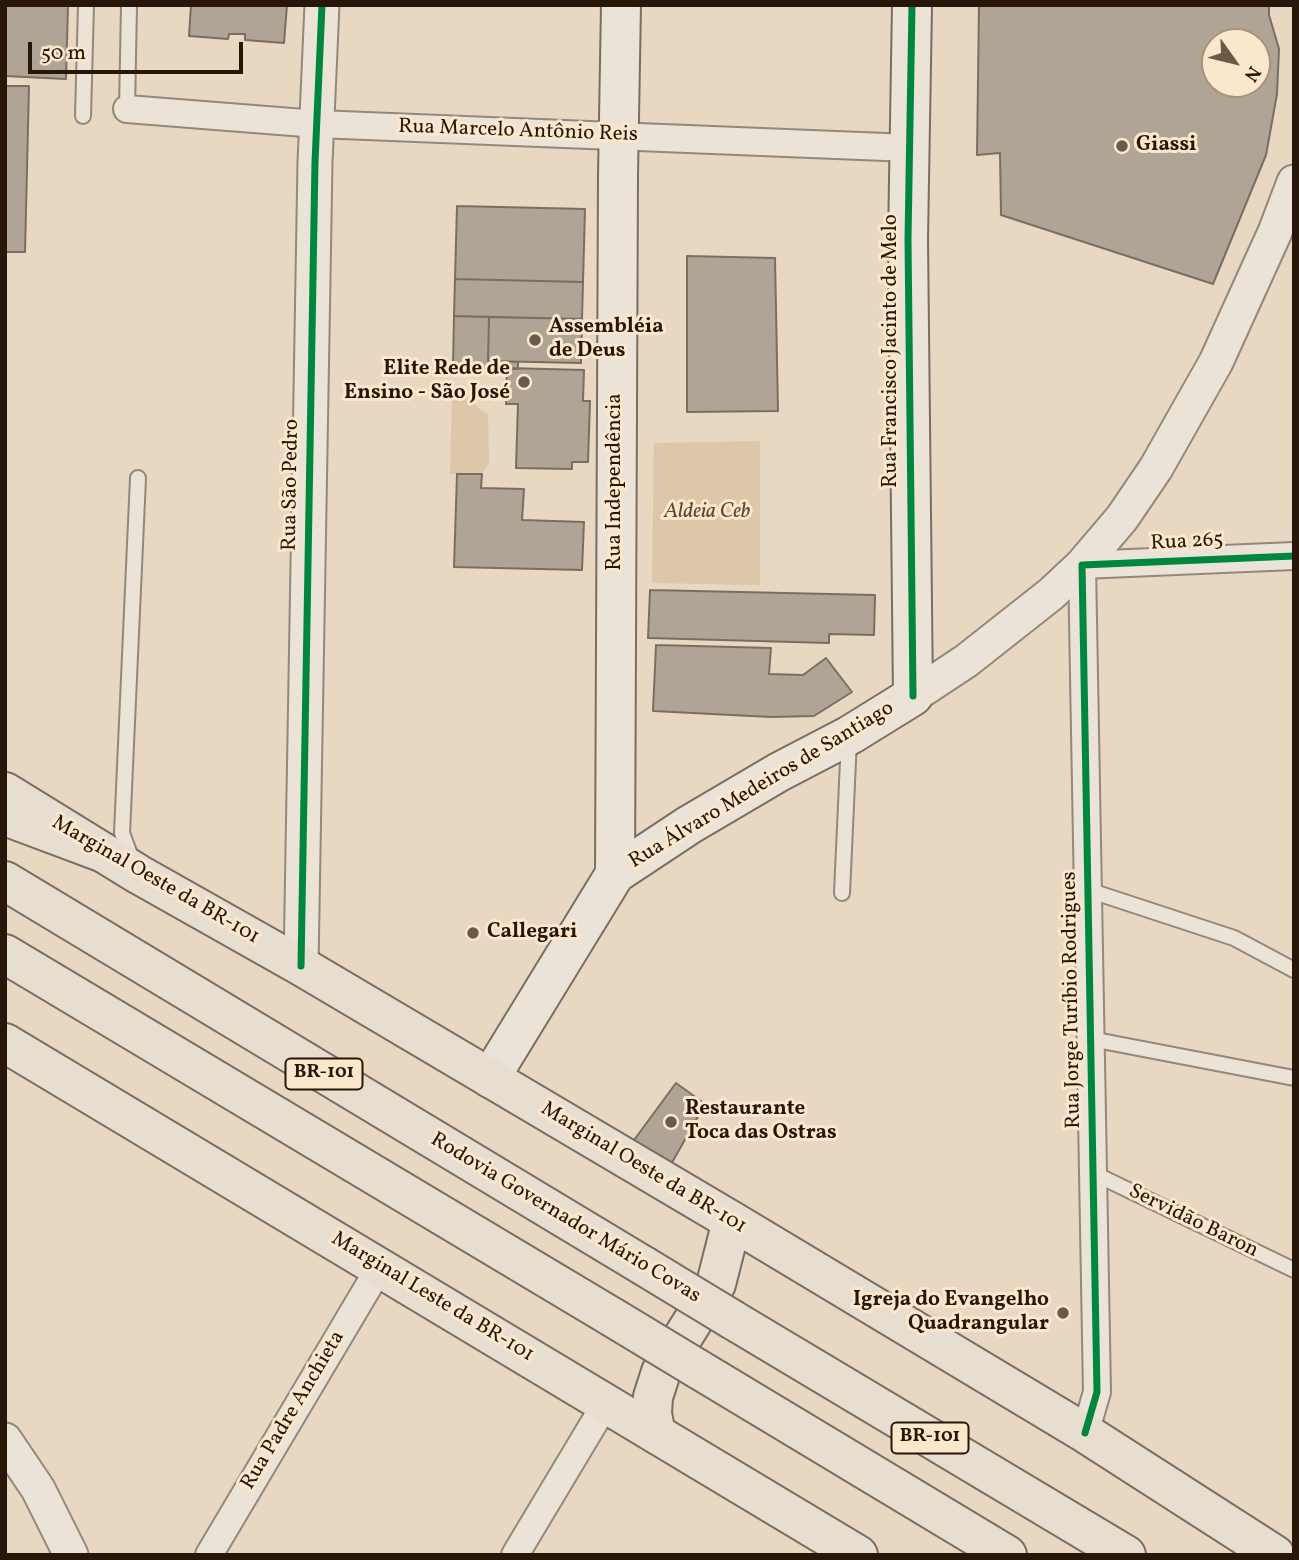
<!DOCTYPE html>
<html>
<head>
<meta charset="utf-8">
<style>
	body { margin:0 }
	#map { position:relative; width:1299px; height:1560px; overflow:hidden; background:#e8d7c1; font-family:Vollkorn,serif }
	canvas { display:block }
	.frame { position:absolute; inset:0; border:7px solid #281708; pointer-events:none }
	.north { position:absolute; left:1201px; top:28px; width:70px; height:70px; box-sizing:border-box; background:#fbe7cc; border:2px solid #a7947e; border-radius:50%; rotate:124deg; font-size:19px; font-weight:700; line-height:28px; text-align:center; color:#281708 }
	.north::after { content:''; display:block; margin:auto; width:24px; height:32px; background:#6b5a49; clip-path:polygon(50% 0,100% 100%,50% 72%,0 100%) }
	.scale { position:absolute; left:28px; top:42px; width:215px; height:32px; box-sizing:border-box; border:4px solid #281708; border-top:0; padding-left:9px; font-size:21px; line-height:24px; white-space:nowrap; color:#281708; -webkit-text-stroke:5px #fbe7cc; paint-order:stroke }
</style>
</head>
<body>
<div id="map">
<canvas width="1299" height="1560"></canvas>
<div class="frame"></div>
<div class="north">N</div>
<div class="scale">50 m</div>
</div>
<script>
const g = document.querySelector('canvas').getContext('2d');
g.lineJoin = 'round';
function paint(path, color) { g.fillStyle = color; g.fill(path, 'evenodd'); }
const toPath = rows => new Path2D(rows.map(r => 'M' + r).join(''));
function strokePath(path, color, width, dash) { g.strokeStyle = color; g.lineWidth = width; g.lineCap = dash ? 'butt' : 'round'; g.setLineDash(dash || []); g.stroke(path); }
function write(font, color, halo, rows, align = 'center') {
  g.font = font + ' Vollkorn,serif'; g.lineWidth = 6; g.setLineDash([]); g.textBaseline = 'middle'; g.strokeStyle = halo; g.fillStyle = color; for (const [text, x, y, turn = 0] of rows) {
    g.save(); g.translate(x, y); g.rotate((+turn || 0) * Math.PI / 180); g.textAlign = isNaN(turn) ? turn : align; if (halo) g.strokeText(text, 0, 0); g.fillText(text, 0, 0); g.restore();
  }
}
paint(toPath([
	[452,396,468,397,479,409,488,414,489,462,482,474,450,474],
	[760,441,760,585,652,583,654,443]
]), '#dec6a8');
const building = toPath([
	[5,5,68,5,66,79,5,76,5,5],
	[191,5,287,5,284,43,245,40,245,34,229,34,228,39,189,36,191,5],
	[979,5,1269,5,1269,15,1279,49,1277,94,1266,155,1213,284,1001,215,1000,153,977,155,979,5],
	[1215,42,1257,42,1257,84,1215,84,1215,42],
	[5,86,29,86,25,252,5,252,5,86],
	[457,206,585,209,583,282,455,279,457,206],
	[687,256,775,258,778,411,687,412,687,256],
	[455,279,583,282,582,319,454,316,455,279],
	[454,316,489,317,488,361,518,362,518,369,453,367,454,316],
	[489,317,582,319,581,363,488,361,489,317],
	[507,368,584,370,583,401,590,401,588,462,572,462,572,469,516,468,518,404,506,404,507,368],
	[457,474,482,474,481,488,524,489,522,520,584,522,582,570,454,567,457,474],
	[650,590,875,595,874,635,829,634,829,643,648,638,650,590],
	[656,645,771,648,769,674,803,675,826,658,852,692,814,716,771,717,653,711,656,645],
	[676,1083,705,1104,669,1168,634,1140,676,1083]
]);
paint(building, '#b0a495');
strokePath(building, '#796e61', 2);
const service = toPath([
	[127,109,129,5],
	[83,116,86,5],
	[132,860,122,833,138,478],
	[1088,890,1234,938,1294,970],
	[842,893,849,739],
	[1091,1039,1294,1078],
	[1093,1173,1294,1270]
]);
const minor = toPath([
	[127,109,317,124,910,148],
	[1085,1433,1097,1392,1082,565,1294,556],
	[209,1555,380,1267],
	[515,1555,606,1403]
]);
const tertiary = toPath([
	[913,696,966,661,1051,594,1082,565,1122,518,1156,468,1216,362,1275,232,1294,182],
	[301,966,315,162,322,5],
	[5,1440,38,1489,71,1555]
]);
const secondary = toPath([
	[615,874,618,175,621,5],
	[490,1078,615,874,689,825,779,772,850,735,913,696,908,239,912,5]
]);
const primary = toPath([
	[5,792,138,874,301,966,732,1221,1085,1433,1275,1555],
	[5,1043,858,1555],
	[656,1434,652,1414,653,1397,661,1372,716,1284,732,1221]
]);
const motorway = toPath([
	[5,816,104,853],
	[5,881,644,1266],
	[5,954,612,1317],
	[733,1320,1126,1555],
	[698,1369,1007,1555]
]);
strokePath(service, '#93887a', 18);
strokePath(minor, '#93887a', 30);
strokePath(tertiary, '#93887a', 37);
strokePath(secondary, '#796e61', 42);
strokePath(primary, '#796e61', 42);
strokePath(motorway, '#796e61', 42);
strokePath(service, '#ebe3d7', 14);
strokePath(minor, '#ebe3d7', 26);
strokePath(tertiary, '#ebe3d7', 33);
strokePath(secondary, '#ebe3d7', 38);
strokePath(primary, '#e7ded1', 38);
strokePath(motorway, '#e7ded1', 38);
const motorwayBridge = toPath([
	[644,1266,733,1320],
	[612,1317,698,1369]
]);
strokePath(motorwayBridge, '#796e61', 42, []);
strokePath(motorwayBridge, '#e7ded1', 38);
strokePath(toPath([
	[912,5,908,239,913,696],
	[301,966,315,162,322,5],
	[1085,1433,1097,1392,1082,565,1294,556]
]), '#00873e', 7);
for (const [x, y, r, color] of [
	[1122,146,7,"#6b5a49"],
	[535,340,7,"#6b5a49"],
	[524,382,7,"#6b5a49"],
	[473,933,7,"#6b5a49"],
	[671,1122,7,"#6b5a49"],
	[1063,1313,7,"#6b5a49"]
]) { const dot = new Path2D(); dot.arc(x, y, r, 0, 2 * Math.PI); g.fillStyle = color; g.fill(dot); strokePath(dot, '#fbe7cc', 2.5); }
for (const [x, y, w] of [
	[324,1074,77],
	[930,1438,77]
]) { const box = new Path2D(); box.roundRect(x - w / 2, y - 15.5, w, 31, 5); g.fillStyle = '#fbe7cc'; g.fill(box); strokePath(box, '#281708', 2); }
write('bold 19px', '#281708', null, [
	["BR-101",324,1074],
	["BR-101",930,1438]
]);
write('21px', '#281708', '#fbe7cc', [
	["Rua Marcelo Antônio Reis",518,132,2],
	["Rua Francisco Jacinto de Melo",892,351,-90],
	["Rua Independência",616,482,-90],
	["Rua São Pedro",292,485,-89],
	["Rua 265",1187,543,-3],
	["Rua Álvaro Medeiros de Santiago",762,786,-31],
	["Marginal Oeste da BR-101",155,881,30],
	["Rua Jorge Turíbio Rodrigues",1073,1000,-91],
	["Marginal Oeste da BR-101",643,1169,31],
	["Rodovia Governador Mário Covas",565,1219,31],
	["Servidão Baron",1193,1222,26],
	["Marginal Leste da BR-101",432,1298,31],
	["Rua Padre Anchieta",294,1411,-59]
]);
write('bold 21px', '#281708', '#fbe7cc', [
	["Giassi",1136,146],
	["Assembléia",549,328],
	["de Deus",549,352],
	["Elite Rede de",510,370,"right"],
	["Ensino - São José",510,394,"right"],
	["Callegari",487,933],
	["Restaurante",685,1110],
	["Toca das Ostras",685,1134],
	["Igreja do Evangelho",1049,1301,"right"],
	["Quadrangular",1049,1325,"right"]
], 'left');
write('italic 21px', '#5c4832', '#fbe7cc', [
	["Aldeia Ceb",707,513]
]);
</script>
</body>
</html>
